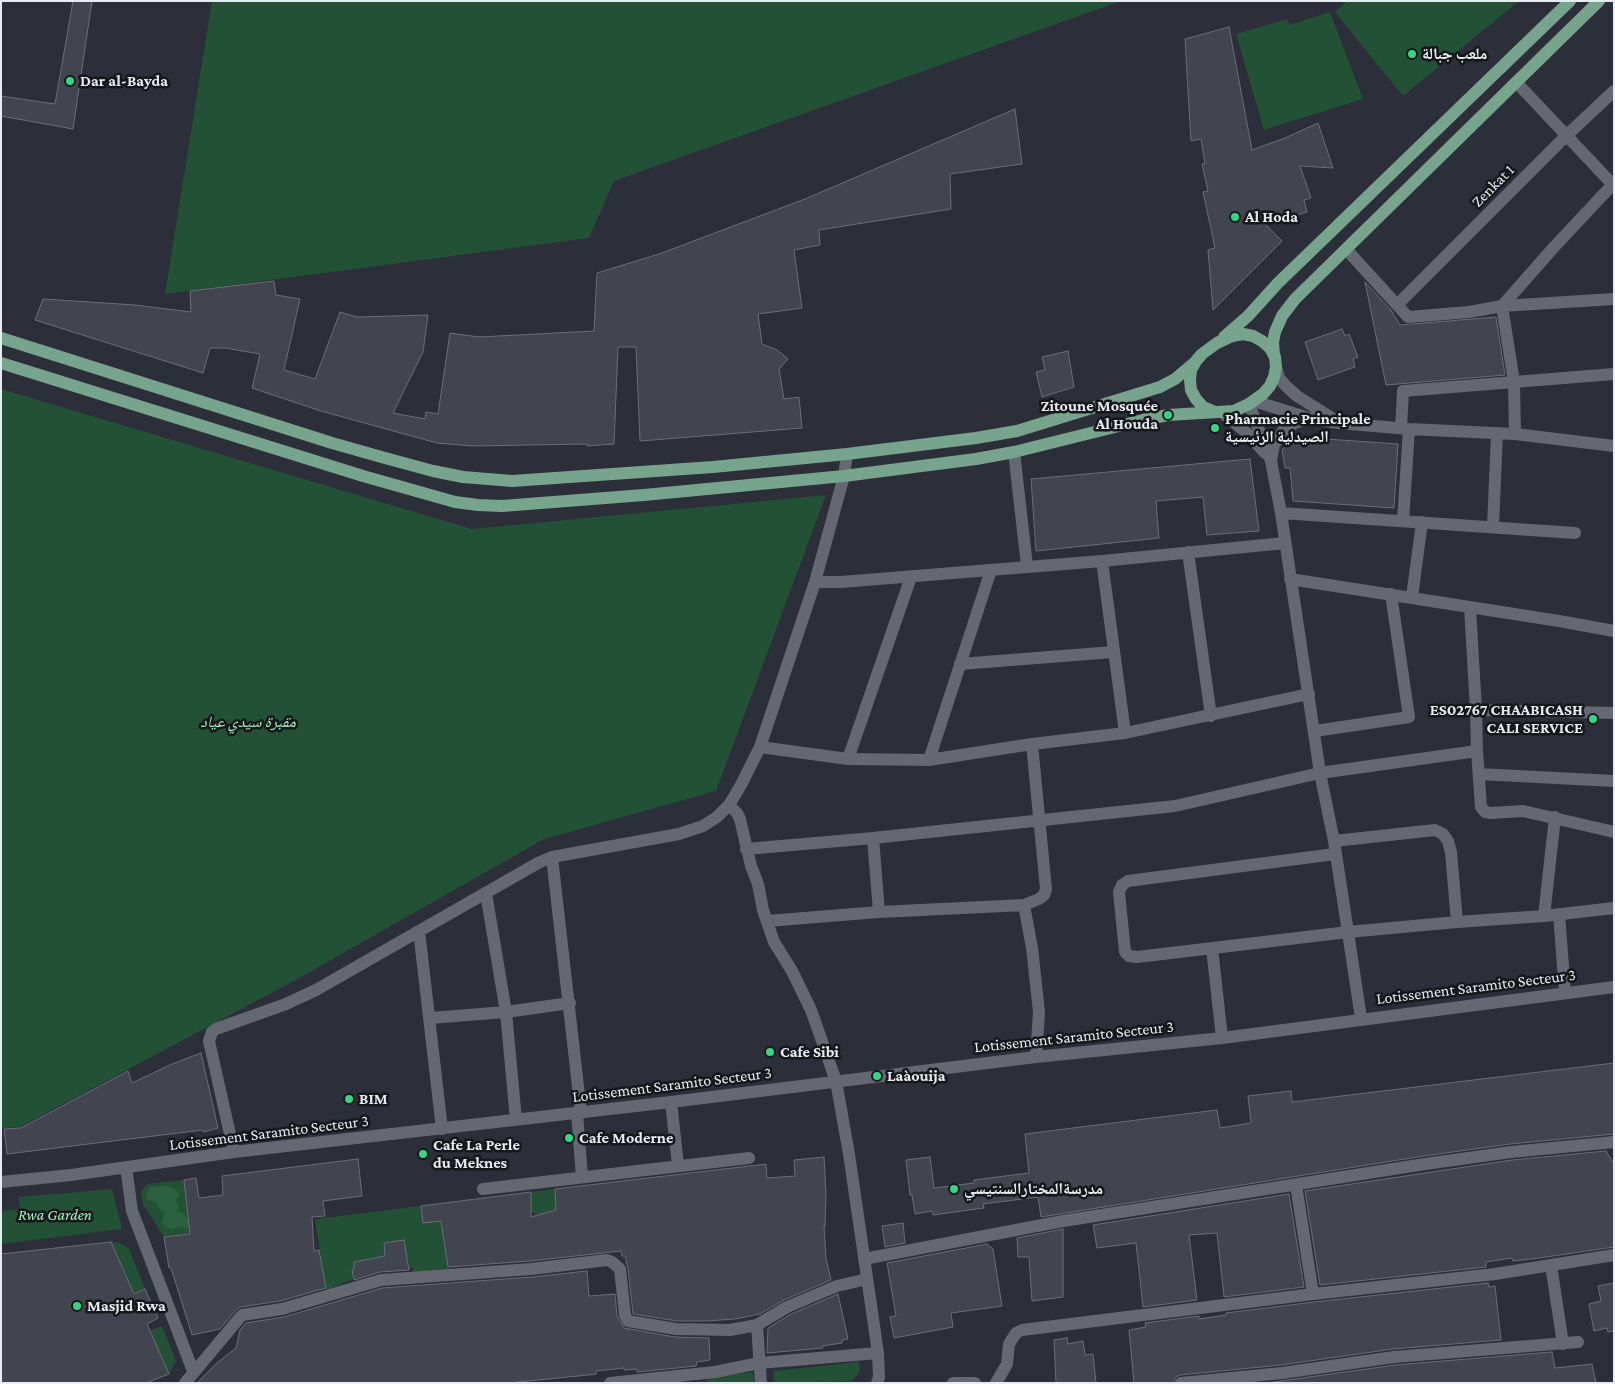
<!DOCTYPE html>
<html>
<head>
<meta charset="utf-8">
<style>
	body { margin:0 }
	#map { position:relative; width:1615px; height:1384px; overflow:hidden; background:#2c2e39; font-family:"Crimson Pro",serif }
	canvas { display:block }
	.frame { position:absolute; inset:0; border:2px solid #e9ebf2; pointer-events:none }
</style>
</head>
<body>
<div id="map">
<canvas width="1615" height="1384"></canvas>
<div class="frame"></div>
</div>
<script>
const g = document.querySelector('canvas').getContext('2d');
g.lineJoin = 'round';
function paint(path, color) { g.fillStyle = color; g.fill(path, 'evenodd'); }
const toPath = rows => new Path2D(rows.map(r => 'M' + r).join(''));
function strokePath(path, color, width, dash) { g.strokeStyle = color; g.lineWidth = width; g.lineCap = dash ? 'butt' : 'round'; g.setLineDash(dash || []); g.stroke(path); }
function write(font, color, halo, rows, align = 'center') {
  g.font = font + ' "Crimson Pro","Noto Naskh Arabic",serif'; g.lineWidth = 5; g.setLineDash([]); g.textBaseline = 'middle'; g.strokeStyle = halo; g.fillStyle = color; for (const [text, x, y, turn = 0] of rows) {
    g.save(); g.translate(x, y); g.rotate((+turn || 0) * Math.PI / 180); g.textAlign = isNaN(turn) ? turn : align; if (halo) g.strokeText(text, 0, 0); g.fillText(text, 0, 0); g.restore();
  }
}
paint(toPath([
	[212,1,1121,1,614,181,589,238,165,294],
	[1347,1,1519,1,1403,96,1335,12],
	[1330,12,1363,99,1264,130,1236,34,1287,19,1289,25],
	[1,389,472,529,826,495,716,791,544,839,294,981,20,1127,1,1128],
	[184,1180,188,1213,204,1232,164,1237,143,1204,141,1192,147,1184],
	[112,1189,122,1229,1,1244,1,1211,20,1209,19,1197],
	[555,1189,557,1212,540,1215,531,1212,531,1192],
	[421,1206,423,1223,441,1221,448,1269,414,1272,413,1268,409,1269,404,1240,384,1243,385,1256,354,1262,354,1270,352,1271,353,1279,326,1290,315,1219],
	[111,1242,120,1243,129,1249,145,1289,134,1294],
	[162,1326,176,1361,169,1374,150,1331],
	[859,1362,860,1370,858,1374,851,1381,774,1383,773,1371],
	[753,1372,754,1383,707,1383,707,1378]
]), '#235135');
paint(toPath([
	[161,1186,169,1186,176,1189,179,1195,176,1200,179,1208,177,1211,182,1213,187,1218,191,1216,194,1227,189,1225,187,1228,184,1228,178,1226,172,1230,165,1228,162,1223,165,1213,160,1210,156,1202,146,1199,147,1192,151,1187]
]), '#2b6041');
const building = toPath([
	[73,1,92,1,73,129,1,116,1,96,55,104,73,1],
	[1229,27,1252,150,1285,138,1318,123,1333,168,1300,166,1311,198,1304,200,1307,212,1265,224,1282,241,1213,310,1208,250,1215,248,1203,192,1208,191,1202,164,1205,164,1201,139,1191,141,1185,39,1229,27],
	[1015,109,1022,164,950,174,951,209,819,230,820,245,794,250,802,308,758,314,762,344,777,350,788,359,779,369,784,399,799,397,802,428,640,441,636,347,618,347,614,444,587,446,587,444,472,446,437,443,321,411,252,388,260,354,225,348,210,348,203,373,35,320,43,299,135,305,191,312,190,291,274,281,276,295,300,299,284,370,315,379,340,312,357,317,428,315,423,352,393,413,425,419,426,412,438,414,450,333,479,337,594,331,597,273,659,254,805,199,1015,109],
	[1365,282,1391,310,1400,325,1496,317,1505,375,1386,385,1365,282],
	[1342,329,1345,336,1349,334,1358,357,1353,359,1355,367,1318,380,1305,342,1342,329],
	[1068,351,1074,387,1042,397,1036,372,1045,370,1042,357,1068,351],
	[1297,437,1398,444,1394,508,1293,501,1290,468,1285,468,1282,450,1297,437],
	[1250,459,1259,531,1207,535,1203,497,1156,501,1159,538,1036,551,1031,479,1250,459],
	[201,1053,218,1128,204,1132,203,1130,7,1154,4,1129,21,1128,128,1071,132,1083,172,1064,201,1053],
	[1614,1063,1614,1134,1510,1144,1424,1156,1041,1217,1038,1197,983,1204,984,1208,933,1215,932,1211,915,1214,912,1195,910,1195,906,1160,930,1157,934,1188,974,1183,974,1180,1029,1173,1025,1134,1217,1110,1220,1128,1251,1123,1248,1096,1291,1091,1292,1102,1614,1063],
	[1606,1151,1614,1164,1614,1247,1532,1259,1513,1261,1512,1258,1486,1262,1486,1267,1320,1285,1305,1191,1512,1160,1606,1151],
	[824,1157,826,1194,825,1226,824,1226,826,1258,831,1280,784,1300,760,1314,735,1319,707,1321,677,1321,633,1314,628,1268,625,1256,622,1256,621,1251,530,1261,448,1267,441,1221,423,1223,421,1206,531,1192,531,1217,556,1210,555,1189,766,1164,767,1178,795,1176,794,1160,824,1157],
	[358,1159,362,1196,323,1201,325,1216,312,1217,314,1251,319,1250,326,1288,280,1301,240,1307,236,1310,220,1329,192,1335,171,1268,169,1268,164,1237,190,1234,184,1180,196,1178,199,1198,223,1195,222,1176,358,1159],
	[1289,1194,1304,1287,1224,1297,1217,1233,1189,1235,1197,1300,1143,1307,1136,1243,1097,1248,1093,1225,1289,1194],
	[903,1223,905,1243,885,1247,882,1226,903,1223],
	[1063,1229,1063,1297,1032,1301,1029,1257,1018,1257,1017,1238,1063,1229],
	[404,1240,409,1270,380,1272,354,1280,352,1270,354,1270,354,1262,385,1256,384,1243,404,1240],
	[111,1242,134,1294,145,1289,158,1318,147,1324,169,1374,146,1383,1,1383,1,1254,111,1242],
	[987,1244,993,1249,1002,1306,951,1313,953,1327,894,1338,890,1317,896,1316,887,1263,987,1244],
	[587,1271,589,1296,615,1294,617,1316,624,1328,675,1337,709,1338,710,1360,697,1362,696,1366,637,1372,637,1369,624,1370,624,1368,596,1371,596,1374,578,1376,508,1383,197,1383,217,1363,236,1348,240,1330,246,1323,284,1317,382,1288,532,1277,587,1271],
	[1488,1283,1489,1287,1495,1286,1501,1340,1393,1349,1281,1365,1180,1375,1176,1377,1173,1383,1134,1383,1129,1330,1146,1327,1145,1323,1199,1316,1199,1319,1226,1315,1226,1313,1314,1302,1488,1283],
	[1614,1283,1614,1331,1608,1332,1607,1328,1594,1331,1589,1304,1601,1301,1598,1286,1614,1283],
	[838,1294,848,1339,842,1340,842,1343,822,1346,823,1348,767,1353,768,1328,791,1314,838,1294],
	[1067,1338,1068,1344,1083,1341,1085,1355,1093,1354,1096,1383,1056,1383,1054,1340,1067,1338],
	[1552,1352,1555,1368,1592,1364,1596,1383,1266,1383,1395,1365,1552,1352]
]);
paint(building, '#42444f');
strokePath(building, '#6b6d79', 1);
strokePath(toPath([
	[1516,82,1614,186],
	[1614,183,1555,246,1502,306,1514,382,1614,374],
	[1346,249,1408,317,1469,312,1502,306,1614,299],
	[1397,305,1566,136,1614,91],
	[1276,367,1279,378,1286,386,1297,396,1335,420],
	[1254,401,1312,419,1339,423,1409,429,1515,434,1614,446],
	[1249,404,1271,461,1281,513,1320,773,1334,841,1361,1018],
	[1223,413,1249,435,1265,453],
	[1401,428,1403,391,1514,382,1515,434],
	[1014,452,1027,566],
	[1271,461,1274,445,1283,431,1296,422,1312,419],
	[1281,513,1575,533],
	[1403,521,1409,429],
	[1493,527,1497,433],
	[1188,552,1211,716],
	[1102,561,1125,733],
	[911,577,848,759,929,760,1032,744,1125,733,1309,694],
	[1290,579,1559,621,1614,631],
	[815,582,844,476,847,454],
	[1412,597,1422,522],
	[1470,607,1476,710],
	[960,664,1113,652],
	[1315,731,1409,717,1391,594],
	[760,747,848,759],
	[1477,751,1476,710,1614,713],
	[929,760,991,570],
	[1479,774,1614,781],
	[729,805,737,813,740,819,751,866,758,884,763,910,774,942,792,971,811,1010,836,1081,849,1154,878,1353,879,1377,877,1383],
	[873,838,879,912],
	[1334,841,1435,830,1443,834,1448,841,1451,852,1457,922,1348,932,1137,957,1129,956,1125,952,1119,892,1122,885,1128,881,1335,854],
	[746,849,873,838,1175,806,1320,773,1477,751,1481,807,1485,812,1491,813,1523,811,1614,832],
	[552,857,581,1113],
	[486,893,506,1012,516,1120],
	[1024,905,1032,948,1039,1012,1036,1057],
	[1559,914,1565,992],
	[1544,916,1555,817],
	[767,921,879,912,1024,905,1039,899,1044,895,1046,889,1032,744],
	[1457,922,1544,916,1614,908],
	[419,931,442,1129],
	[1212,948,1222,1038],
	[430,1018,506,1012,570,1003],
	[671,1102,678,1165],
	[577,1113,582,1177],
	[234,1152,209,1041,212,1032,216,1029,286,1004,316,990,538,863,552,857,679,834,703,826,717,817,729,805,741,785,760,747,815,582,841,582,1102,561,1285,543],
	[126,1167,132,1211,193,1371],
	[1,1182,71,1175,234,1152,671,1102,1036,1057,1222,1038,1614,987],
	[1296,1185,1313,1294],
	[483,1189,749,1158],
	[864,1259,1063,1221,1146,1208,1425,1164,1511,1152,1614,1142],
	[1551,1265,1563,1344],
	[757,1325,761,1383],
	[185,1383,242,1315,282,1309,381,1280,531,1269,607,1260,612,1262,620,1269,625,1315,628,1321,676,1329,730,1330,757,1325,787,1307,837,1286,867,1279],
	[610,1383,715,1372,759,1363,878,1353],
	[953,1383,975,1383],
	[996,1383,1007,1364,1009,1344,1016,1333,1022,1330,1313,1294,1495,1274,1614,1255],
	[1181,1383,1282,1373,1394,1357,1578,1342]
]), '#656773', 12);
strokePath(toPath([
	[1224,337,1248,316,1278,283,1570,1],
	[1,338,332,443,385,458,433,471,463,477,512,481,713,467,847,454,976,438,1017,431,1160,387,1175,379,1194,363],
	[1274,355,1273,342,1275,332,1282,316,1295,299,1599,1],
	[1,363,363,476,455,502,478,505,502,506,644,495,844,476,976,459,1014,452,1143,420,1168,415,1234,411,1249,404,1263,394,1270,386,1274,377,1276,367,1275,357,1270,348,1262,341,1253,336,1243,334,1232,336,1217,343,1202,354,1196,361,1191,370,1190,380,1191,390,1196,399,1203,407,1213,411]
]), '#77a48c', 12);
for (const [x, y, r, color] of [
	[1412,54,5,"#2fd883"],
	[70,81,5,"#2fd883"],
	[1235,217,5,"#2fd883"],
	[1168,415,5,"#2fd883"],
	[1215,428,5,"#2fd883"],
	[1593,719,5,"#2fd883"],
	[770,1052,5,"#2fd883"],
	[877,1076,5,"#2fd883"],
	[349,1099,5,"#2fd883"],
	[569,1138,5,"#2fd883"],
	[423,1154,5,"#2fd883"],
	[954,1189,5,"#2fd883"],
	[77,1306,5,"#2fd883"]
]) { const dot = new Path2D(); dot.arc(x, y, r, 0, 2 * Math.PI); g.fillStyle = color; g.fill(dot); strokePath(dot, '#16171b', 2); }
write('bold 16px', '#e9ebf2', '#16171b', [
	["ملعب جبالة",1422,54],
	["Dar al-Bayda",80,81],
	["Al Hoda",1245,217],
	["Zitoune Mosquée",1158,406,"right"],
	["Al Houda",1158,424,"right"],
	["Pharmacie Principale",1225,419],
	["الصيدلية الرئيسية",1225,437],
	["ES02767 CHAABICASH",1583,710,"right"],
	["CALI SERVICE",1583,728,"right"],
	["Cafe Sibi",780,1052],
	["Laàouija",887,1076],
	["BIM",359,1099],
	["Cafe Moderne",579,1138],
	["Cafe La Perle",433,1145],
	["du Meknes",433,1163],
	["مدرسةالمختارالسنتيسي",964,1189],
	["Masjid Rwa",87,1306]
], 'left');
write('16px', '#e9ebf2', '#16171b', [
	["Zenkat 1",1493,186,-45],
	["Lotissement Saramito Secteur 3",1476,987,-7],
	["Lotissement Saramito Secteur 3",1074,1037,-6],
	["Lotissement Saramito Secteur 3",672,1085,-7],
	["Lotissement Saramito Secteur 3",269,1133,-7]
]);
write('italic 16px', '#9ff0bb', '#16171b', [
	["مقبرة سيدي عياد",248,722],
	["Rwa Garden",55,1215]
]);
</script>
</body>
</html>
